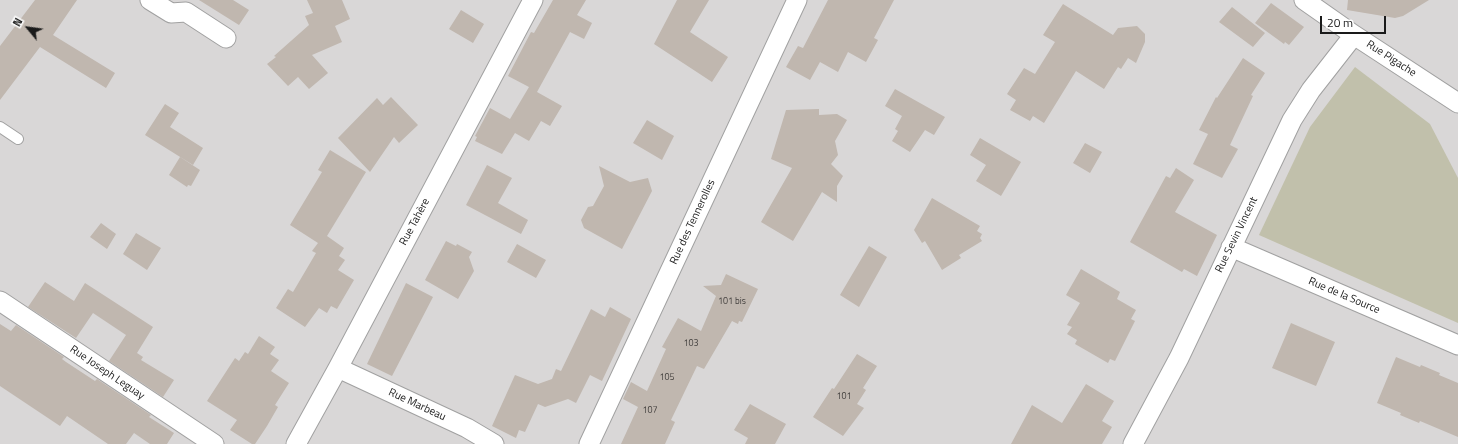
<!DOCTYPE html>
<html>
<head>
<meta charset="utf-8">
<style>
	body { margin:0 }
	#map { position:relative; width:1458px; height:444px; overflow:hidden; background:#ece8df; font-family:"Titillium Web",sans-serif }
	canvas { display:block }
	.north { position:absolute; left:8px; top:8px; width:40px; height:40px; -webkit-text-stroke:3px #fff; paint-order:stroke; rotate:299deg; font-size:11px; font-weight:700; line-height:16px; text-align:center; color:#1a1a1a }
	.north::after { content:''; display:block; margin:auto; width:14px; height:18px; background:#1a1a1a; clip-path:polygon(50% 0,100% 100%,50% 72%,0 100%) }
	.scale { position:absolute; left:1320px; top:16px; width:66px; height:18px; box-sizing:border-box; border:2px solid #1a1a1a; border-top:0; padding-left:5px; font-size:12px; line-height:14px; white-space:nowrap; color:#1a1a1a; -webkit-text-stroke:3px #fff; paint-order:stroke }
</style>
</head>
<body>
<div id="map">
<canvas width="1458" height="444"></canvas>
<div class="north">N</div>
<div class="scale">20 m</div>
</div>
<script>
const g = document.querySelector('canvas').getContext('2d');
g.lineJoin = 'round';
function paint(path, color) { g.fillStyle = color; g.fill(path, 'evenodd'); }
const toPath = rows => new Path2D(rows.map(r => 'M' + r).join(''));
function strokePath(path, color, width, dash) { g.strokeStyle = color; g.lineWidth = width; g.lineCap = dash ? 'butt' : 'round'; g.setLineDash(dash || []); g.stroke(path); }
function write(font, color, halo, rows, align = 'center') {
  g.font = font + ' "Titillium Web",sans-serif'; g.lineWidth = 3.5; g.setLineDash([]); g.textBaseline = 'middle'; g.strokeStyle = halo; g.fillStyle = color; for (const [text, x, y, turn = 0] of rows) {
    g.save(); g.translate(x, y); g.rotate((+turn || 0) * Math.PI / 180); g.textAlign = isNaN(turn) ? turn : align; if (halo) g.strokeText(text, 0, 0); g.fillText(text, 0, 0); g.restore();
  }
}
paint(toPath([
	[0,0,1458,0,1458,444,0,444]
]), '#d9d7d7');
paint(toPath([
	[1355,67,1430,124,1458,178,1458,323,1259,235,1310,127]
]), '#c1c0ab');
paint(toPath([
	[35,0,77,0,53,35,115,73,106,88,40,47,0,100,0,46],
	[199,0,233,0,249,10,239,25],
	[307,0,342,0,350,19,335,26,342,42,312,55,328,73,309,89,298,77,288,86,267,64,276,57,274,56,309,25,305,16,313,13],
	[553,0,586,0,577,15,592,23,584,39,570,32,537,92,562,106,550,126,541,121,529,141,515,133,502,154,475,141,477,137,475,136,490,108,510,119,529,87,508,76,531,32,534,33],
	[677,0,709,0,690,32,728,57,712,82,654,44],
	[828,0,894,0,874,38,878,40,866,62,848,52,838,72,820,62,810,80,786,67,798,46,803,48],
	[1348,0,1429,0,1403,16,1395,18,1347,10],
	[1271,3,1304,27,1289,45,1285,42,1284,44,1255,23],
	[1063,4,1113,35,1118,28,1137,26,1145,34,1145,42,1136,63,1128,58,1121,69,1118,67,1104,89,1076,71,1044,123,1033,116,1030,121,1010,110,1016,100,1007,94,1024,68,1035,74,1055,42,1043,35],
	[1232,7,1265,33,1253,47,1219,22],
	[461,10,484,24,473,43,449,29],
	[1243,58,1265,73,1251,95,1253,96,1230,145,1238,149,1222,178,1193,164,1208,134,1199,130,1216,97,1217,98],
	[895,89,945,117,934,135,925,130,910,152,892,141,898,131,895,129,902,116,885,106],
	[391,97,418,125,399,143,394,137,370,172,338,138,377,98,383,105],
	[165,104,179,113,170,127,203,148,193,165,145,135],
	[819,109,819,115,837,114,847,120,835,141,838,155,831,164,843,176,837,186,837,202,822,192,793,241,761,222,792,168,771,159,786,110],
	[647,120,674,136,662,160,633,143],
	[980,138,1021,162,1001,196,976,181,986,165,970,155],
	[1085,143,1102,152,1090,173,1073,163],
	[330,150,366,172,327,236,344,248,339,256,345,260,338,270,354,280,337,309,331,306,327,313,319,308,305,327,276,308,288,289,293,292,316,253,312,251,318,243,290,225,322,172,318,170],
	[180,157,200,170,191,186,188,185,187,187,169,175],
	[487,165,512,178,498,203,528,220,521,234,466,205],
	[599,166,630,182,648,178,652,191,622,249,584,228,581,220,588,207,593,206,604,186],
	[1176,168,1194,180,1175,212,1217,235,1197,276,1184,269,1182,272,1130,242,1166,176,1170,178],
	[932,198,980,226,977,231,982,234,980,238,982,241,959,255,961,258,942,270,925,241,922,243,914,230],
	[101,223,116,234,107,249,90,237],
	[136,233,161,248,147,270,123,254],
	[446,241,456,246,457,244,472,252,469,257,474,271,458,299,425,280],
	[517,244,546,260,536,278,507,262],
	[869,246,887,257,859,307,840,295],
	[1081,269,1120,292,1117,299,1136,310,1131,319,1135,321,1115,361,1110,359,1108,363,1075,344,1077,340,1067,334,1072,327,1067,325,1080,303,1066,295],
	[726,274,758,289,742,322,739,321,738,324,732,321,704,369,697,366,671,420,675,422,665,444,621,444,638,407,623,399,631,382,647,391,666,349,662,347,678,318,701,331,716,296,703,286,721,285],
	[45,282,74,301,85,283,153,327,137,353,143,357,141,360,174,380,163,397,109,361,126,335,93,313,76,338,28,307],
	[406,283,433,297,392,376,367,364],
	[610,307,631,319,602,381,590,375,576,403,568,399,545,407,538,404,525,432,519,430,516,438,492,426,515,375,538,384,552,379,556,369,561,371,591,309,605,317],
	[1291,323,1335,342,1316,386,1272,368],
	[0,324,11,331,16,325,64,357,62,359,66,362,95,381,97,379,151,415,149,417,174,433,167,444,150,444,134,433,126,444,108,444,67,416,60,426,0,386],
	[259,336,275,347,270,354,279,360,271,371,289,383,275,405,278,407,267,426,255,444,252,444,230,430,237,420,207,401,235,358,239,361,245,352,248,354],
	[857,354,877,366,863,388,866,390,857,404,864,408,843,436,813,417,832,388,834,389],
	[1396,357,1420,367,1421,365,1440,373,1439,375,1458,383,1458,437,1420,421,1419,423,1400,415,1401,413,1377,403],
	[1086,384,1114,401,1102,421,1112,427,1102,444,1011,444,1032,405,1062,423],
	[750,404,786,424,775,444,745,444,748,438,734,430]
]), '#c0b7af');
const lane = toPath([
	[0,127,18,139]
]);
const street = toPath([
	[150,0,171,13,186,12,226,38],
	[1304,0,1354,35,1458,103],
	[1231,247,1458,345],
	[0,301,214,444],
	[338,368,467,428,494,444],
	[296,444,338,368,533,0],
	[589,444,797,0],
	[1133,444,1179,358,1292,120,1311,90,1354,35]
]);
strokePath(lane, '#a1a1a1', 12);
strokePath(street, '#a1a1a1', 21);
strokePath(lane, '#fff', 10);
strokePath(street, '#fff', 19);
write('9px', '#44413f', null, [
	["101 bis",732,302],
	["103",691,344],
	["105",667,378],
	["101",844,397],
	["107",650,411]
]);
write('11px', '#1a1a1a', '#fff', [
	["Rue Pigache",1391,59,33],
	["Rue Tahère",415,222,-62],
	["Rue des Tennerolles",693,222,-65],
	["Rue Sevin Vincent",1237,235,-64],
	["Rue de la Source",1344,296,23],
	["Rue Joseph Leguay",107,373,34],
	["Rue Marbeau",417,405,25]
]);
</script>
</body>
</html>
